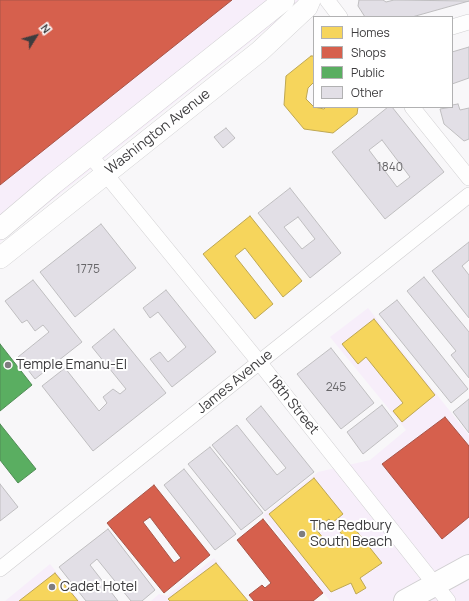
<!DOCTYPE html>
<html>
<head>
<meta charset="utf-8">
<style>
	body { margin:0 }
	#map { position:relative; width:469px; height:601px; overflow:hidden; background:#f8f7f9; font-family:Manrope,sans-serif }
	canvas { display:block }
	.legend { position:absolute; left:313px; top:16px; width:140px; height:92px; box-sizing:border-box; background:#fff; border:1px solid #b1b1b2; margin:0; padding:5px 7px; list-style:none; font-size:12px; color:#3d3c3e }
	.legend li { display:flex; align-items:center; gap:8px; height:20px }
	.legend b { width:20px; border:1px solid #b1b1b2 }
	.north { position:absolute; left:16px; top:16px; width:40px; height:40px; -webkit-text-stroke:3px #fff; paint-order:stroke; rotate:53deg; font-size:11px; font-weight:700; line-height:16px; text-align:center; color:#3d3c3e }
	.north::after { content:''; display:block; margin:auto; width:14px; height:18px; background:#3d3c3e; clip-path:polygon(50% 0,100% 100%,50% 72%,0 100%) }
</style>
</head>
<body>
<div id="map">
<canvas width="469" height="601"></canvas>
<ul class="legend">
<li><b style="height:11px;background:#f6d55c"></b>Homes</li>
<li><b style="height:11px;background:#d6604d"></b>Shops</li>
<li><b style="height:11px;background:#5aae61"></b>Public</li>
<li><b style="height:11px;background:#e2dfe6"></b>Other</li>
</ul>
<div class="north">N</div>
</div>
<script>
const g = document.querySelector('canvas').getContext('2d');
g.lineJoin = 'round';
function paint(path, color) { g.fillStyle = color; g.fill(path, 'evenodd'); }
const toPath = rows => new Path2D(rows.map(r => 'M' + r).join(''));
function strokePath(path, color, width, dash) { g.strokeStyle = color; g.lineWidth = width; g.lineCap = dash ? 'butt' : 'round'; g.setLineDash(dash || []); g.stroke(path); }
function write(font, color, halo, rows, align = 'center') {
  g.font = font + ' Manrope,sans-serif'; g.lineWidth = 4; g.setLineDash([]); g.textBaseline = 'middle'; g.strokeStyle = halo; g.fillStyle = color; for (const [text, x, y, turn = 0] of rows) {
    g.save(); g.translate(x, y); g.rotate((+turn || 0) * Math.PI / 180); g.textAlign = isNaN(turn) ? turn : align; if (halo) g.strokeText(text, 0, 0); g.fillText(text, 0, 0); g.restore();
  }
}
paint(toPath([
	[0,0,303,0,0,242],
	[368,308,469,435,469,601,330,601,263,515,318,472,370,460,406,430,330,337],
	[214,558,249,601,151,601,159,594,167,596],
	[50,564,80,601,5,601]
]), '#f7eefa');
const homes = toPath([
	[311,56,314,56,314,82,308,88,306,99,314,107,324,109,326,107,358,107,357,114,333,133,304,129,284,105,286,76,311,56],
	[250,216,302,281,283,297,245,248,235,256,273,304,255,319,203,254,250,216],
	[374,319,435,395,402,422,393,411,403,403,366,357,358,364,342,344,374,319],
	[314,478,343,514,332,523,329,519,316,529,330,547,343,536,340,532,351,524,382,563,360,578,366,588,356,594,351,583,331,592,269,514,314,478],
	[216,563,248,601,170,601,168,599,216,563],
	[55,573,78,601,19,601,55,573]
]);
paint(homes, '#f6d55c');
strokePath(homes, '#bea753', 1);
const shops = toPath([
	[0,0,232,0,0,185,0,0],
	[445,417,469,446,469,517,442,539,382,464,445,417],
	[154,485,210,555,164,593,107,523,154,485],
	[150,517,181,558,174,563,143,522,150,517],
	[263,519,323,593,313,601,254,601,249,595,262,585,265,588,271,583,237,540,263,519]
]);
paint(shops, '#d6604d');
strokePath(shops, '#a85548', 1);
const public = toPath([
	[0,344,32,385,0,411,0,344],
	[0,424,36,469,18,483,0,460,0,424]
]);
paint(public, '#5aae61');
strokePath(public, '#518c56', 1);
const building = toPath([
	[359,0,383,0,386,2,394,0,469,1,412,17,365,17,358,6,359,0],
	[469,47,469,78,452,84,452,52,469,47],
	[458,104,460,110,469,108,469,139,464,141,444,124,440,109,452,107,452,105,458,104],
	[388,107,392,107,444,172,385,219,332,152,388,107],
	[382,140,410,177,397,187,369,150,382,140],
	[226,128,235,138,223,148,214,137,226,128],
	[290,188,341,253,310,278,258,213,290,188],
	[298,217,315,239,302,249,284,227,298,217],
	[101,224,136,268,75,317,40,272,101,224],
	[469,242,469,260,462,266,469,275,469,318,432,271,469,242],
	[424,277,469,332,469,378,451,355,456,351,407,291,424,277],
	[33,280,82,342,35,379,18,357,49,332,43,325,35,331,27,320,22,323,5,301,33,280],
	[166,290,216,352,172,387,150,359,160,352,168,362,186,347,158,312,150,318,143,308,166,290],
	[397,300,468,389,451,403,379,314,397,300],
	[114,329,166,393,93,451,42,386,65,368,99,411,107,403,103,397,113,389,120,394,126,389,92,347,114,329],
	[331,348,374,403,341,429,297,374,331,348],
	[469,399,469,433,453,412,469,399],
	[382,405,398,426,363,454,347,432,382,405],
	[261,406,314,472,265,511,212,445,237,425,277,475,286,468,246,419,261,406],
	[210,447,263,513,241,530,188,464,210,447],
	[184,469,236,534,215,550,164,485,184,469],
	[0,484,18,507,0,521,0,484],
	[108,529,155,590,142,601,131,601,97,559,90,565,118,601,86,601,59,567,108,529]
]);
paint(building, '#e2dfe6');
strokePath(building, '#bfbec0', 1);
const street = toPath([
	[327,0,340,17],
	[452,27,469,22],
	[412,107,469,178],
	[90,155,259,362,448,601],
	[0,569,469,195]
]);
const secondary = toPath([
	[0,229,53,184,284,0],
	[0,258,260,51,307,7,310,0]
]);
const primary = toPath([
	[405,601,469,566]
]);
strokePath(street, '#d0cfd1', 16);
strokePath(secondary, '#d0cfd1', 22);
strokePath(primary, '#d0cfd1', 24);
strokePath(street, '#fefefe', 15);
strokePath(secondary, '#fefefe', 21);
strokePath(primary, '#fefefe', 22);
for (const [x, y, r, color] of [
	[8,365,4,"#7e7d7f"],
	[302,534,4,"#7e7d7f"],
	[52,587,4,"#7e7d7f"]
]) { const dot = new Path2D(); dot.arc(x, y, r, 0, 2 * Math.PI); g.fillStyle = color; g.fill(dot); strokePath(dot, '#fff', 1.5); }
write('12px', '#676669', null, [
	["1840",390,168],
	["1775",88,270],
	["245",336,388]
]);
write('14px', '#3d3c3e', '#fff', [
	["Washington Avenue",158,132,-38],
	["James Avenue",235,382,-39],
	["18th Street",293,405,51]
]);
write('14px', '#3d3c3e', '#fff', [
	["Temple Emanu-El",16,365],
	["The Redbury",310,526],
	["South Beach",310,542],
	["Cadet Hotel",60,587]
], 'left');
</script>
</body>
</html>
